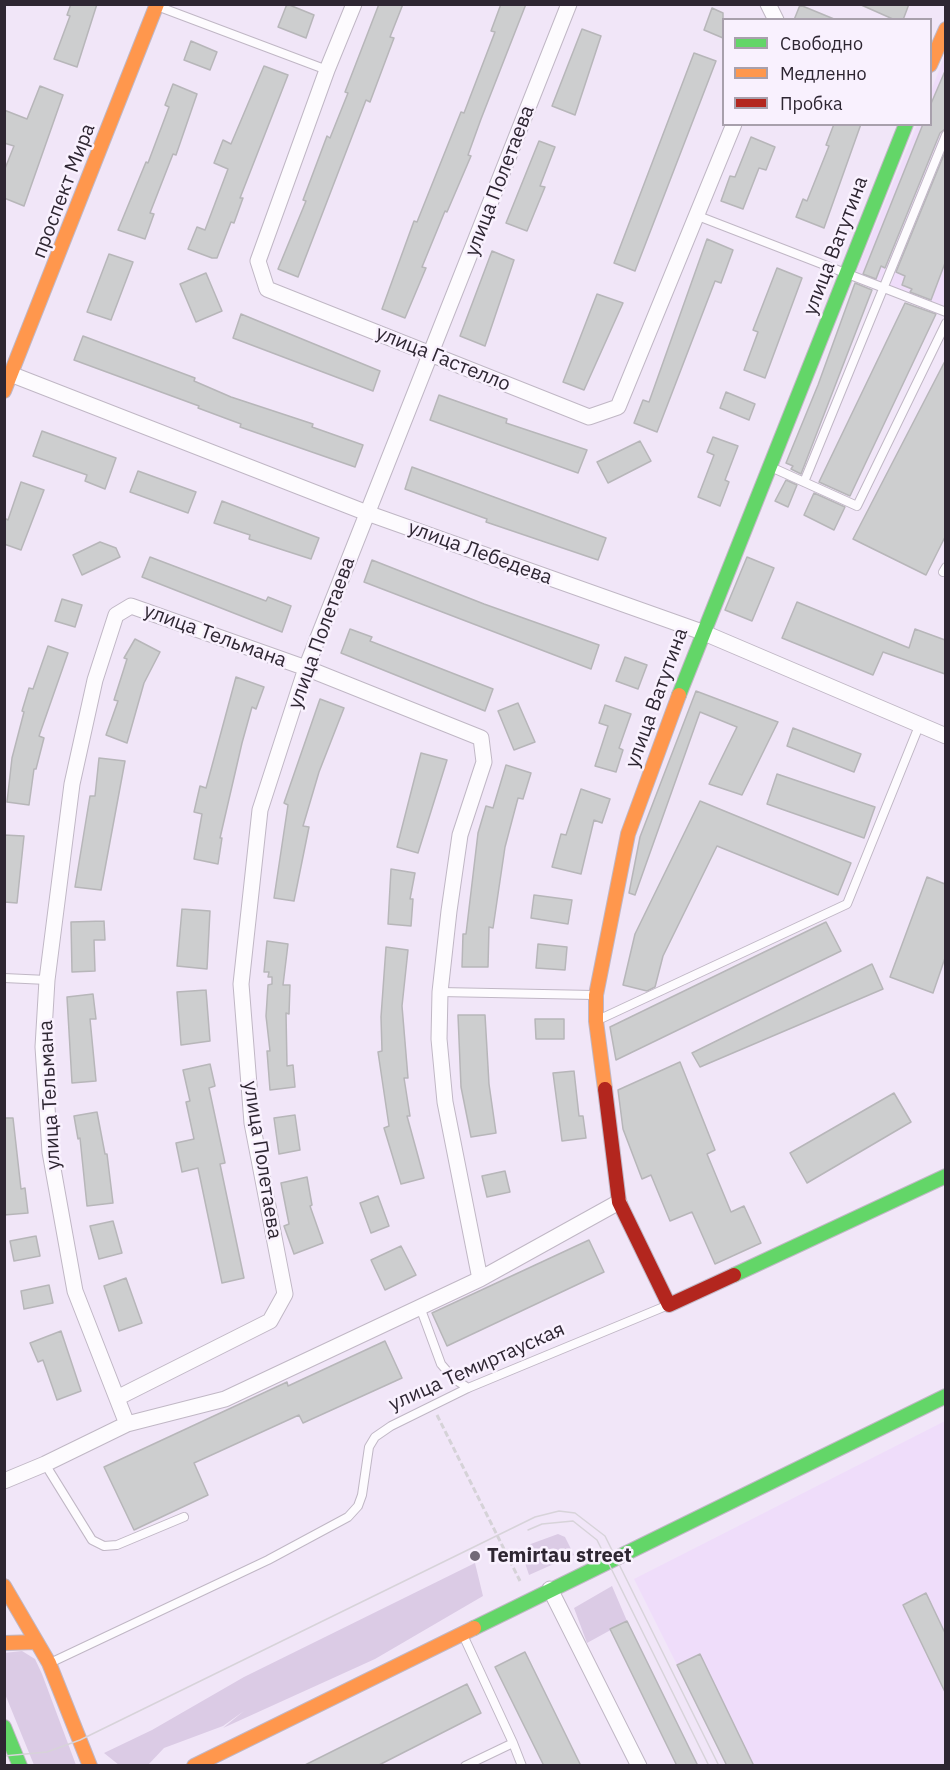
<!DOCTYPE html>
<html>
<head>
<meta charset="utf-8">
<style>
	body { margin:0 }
	#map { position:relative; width:950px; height:1770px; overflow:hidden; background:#f1e6f8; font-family:"IBM Plex Sans",sans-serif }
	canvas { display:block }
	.frame { position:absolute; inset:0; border:6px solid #2e2632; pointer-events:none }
	.legend { position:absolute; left:722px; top:18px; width:210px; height:108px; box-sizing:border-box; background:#f9f1fe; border:2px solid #a8a0ac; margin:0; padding:8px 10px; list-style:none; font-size:18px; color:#2e2632 }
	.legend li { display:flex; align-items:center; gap:12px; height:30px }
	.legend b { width:30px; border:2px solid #a8a0ac }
</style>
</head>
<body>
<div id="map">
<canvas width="950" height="1770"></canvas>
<div class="frame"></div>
<ul class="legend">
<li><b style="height:8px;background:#63d668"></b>Свободно</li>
<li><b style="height:8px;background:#ff974d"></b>Медленно</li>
<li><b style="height:8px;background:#b3261e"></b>Пробка</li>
</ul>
</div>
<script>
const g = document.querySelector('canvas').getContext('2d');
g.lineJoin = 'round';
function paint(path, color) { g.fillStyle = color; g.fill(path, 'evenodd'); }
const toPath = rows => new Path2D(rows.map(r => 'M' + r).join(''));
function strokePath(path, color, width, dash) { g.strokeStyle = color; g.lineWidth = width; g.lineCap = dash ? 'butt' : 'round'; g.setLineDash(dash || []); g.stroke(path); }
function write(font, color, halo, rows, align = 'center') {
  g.font = font + ' "IBM Plex Sans",sans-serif'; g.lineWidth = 5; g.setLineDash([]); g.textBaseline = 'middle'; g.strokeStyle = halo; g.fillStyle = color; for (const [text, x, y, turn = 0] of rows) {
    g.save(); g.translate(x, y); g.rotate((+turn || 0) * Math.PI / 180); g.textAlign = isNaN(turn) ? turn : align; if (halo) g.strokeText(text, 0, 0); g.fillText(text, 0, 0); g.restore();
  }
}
paint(toPath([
	[945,55,945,306,856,273,917,125,930,124,931,91],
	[945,1421,945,1765,727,1765,634,1579]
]), '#efddfa');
paint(toPath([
	[558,1534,565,1537,574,1555,529,1575,523,1557,528,1545],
	[475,1563,483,1596,375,1659,223,1728,244,1711,223,1726,164,1748,148,1765,119,1765,104,1753,152,1730,244,1677],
	[612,1586,627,1621,587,1643,574,1608],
	[22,1651,35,1659,42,1674,76,1765,34,1765,5,1694,4,1653]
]), '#dbcbe5');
const building = toPath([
	[71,4,97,4,77,67,54,59,70,16,67,15,71,4],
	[287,4,314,15,306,38,278,27,287,4],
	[379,4,403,4,390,37,394,38,370,102,366,100,298,277,278,269,306,201,303,200,327,136,330,138,348,93,345,92,379,4],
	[501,4,526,4,481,119,468,155,471,156,447,212,445,211,422,267,426,268,405,318,382,309,414,221,417,222,461,112,464,113,495,32,491,31,501,4],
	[859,4,909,4,903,20,895,20,859,4],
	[800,5,834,19,834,20,794,20,800,5],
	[712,8,723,13,723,38,704,30,712,8],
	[582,29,601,36,575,115,552,106,582,29],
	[191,41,217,52,210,70,184,60,191,41],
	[694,53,716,61,635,271,614,263,694,53],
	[264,66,288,75,240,198,243,198,234,223,231,222,217,258,212,258,188,249,197,227,205,230,228,169,214,163,223,140,231,144,264,66],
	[945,71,945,129,940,133,885,268,881,266,876,279,863,274,923,124,930,124,930,106,945,71],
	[173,84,197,94,176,155,173,154,150,213,154,214,145,239,118,230,146,162,148,163,169,107,165,105,173,84],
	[40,86,63,95,24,206,4,198,4,171,14,146,4,143,4,110,27,119,40,86],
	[834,124,861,124,824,228,796,217,803,199,807,201,829,146,826,145,834,124],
	[751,137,775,147,766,170,759,168,743,209,721,201,730,176,735,177,751,137],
	[539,141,555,147,540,186,545,187,527,231,506,223,539,141],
	[945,152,945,263,931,300,910,292,912,289,902,285,905,276,896,272,945,152],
	[707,239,733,250,721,283,715,281,657,432,634,423,643,400,649,402,707,239],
	[492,251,514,260,485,346,460,336,492,251],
	[109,254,133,262,111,320,87,312,109,254],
	[777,268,802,278,765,378,744,370,758,332,753,330,777,268],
	[206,273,222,311,196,322,180,284,206,273],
	[855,283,872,290,801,474,791,469,793,466,786,463,818,385,855,283],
	[597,294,623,303,584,390,563,382,597,294],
	[905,303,936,314,850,496,819,482,905,303],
	[241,314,380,371,373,391,233,338,241,314],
	[83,336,195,378,194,381,231,397,313,424,312,427,363,445,355,467,240,427,241,424,198,408,199,406,74,360,83,336],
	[945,361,945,537,926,575,853,539,945,361],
	[726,392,755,404,749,420,720,408,726,392],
	[439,395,507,419,506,423,587,450,578,473,430,420,439,395],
	[42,431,116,458,105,489,85,481,87,475,33,456,42,431],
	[713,437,738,446,725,480,729,482,720,506,698,497,714,455,707,452,713,437],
	[640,441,651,461,608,483,597,462,640,441],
	[412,467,606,538,598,560,486,522,487,519,405,489,412,467],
	[138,471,196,492,188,513,130,492,138,471],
	[786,480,797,485,788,507,775,501,786,480],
	[21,482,44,490,21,550,4,544,4,518,8,520,21,482],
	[814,493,845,507,834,530,804,515,814,493],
	[222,501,319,538,311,559,249,539,250,535,214,523,222,501],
	[100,542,116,548,120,557,82,575,73,555,100,542],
	[150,557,266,601,268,597,291,606,282,632,142,577,150,557],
	[747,557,774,568,752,621,725,610,747,557],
	[372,560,484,604,599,645,591,669,364,582,372,560],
	[62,599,82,605,75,627,55,621,62,599],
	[797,602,909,648,915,629,945,640,945,674,883,652,873,675,782,638,797,602],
	[350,629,372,637,370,641,493,689,485,711,341,653,350,629],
	[135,639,160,652,144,683,127,743,106,735,118,701,114,700,127,659,124,658,135,639],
	[48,646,68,653,39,736,44,738,36,769,34,769,29,805,7,802,12,758,24,712,22,711,29,688,33,689,48,646],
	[625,657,647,665,638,689,616,681,625,657],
	[236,677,264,687,256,709,252,707,242,743,220,838,222,838,218,864,194,859,202,814,194,812,200,786,206,788,236,677],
	[696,691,778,722,742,795,709,784,737,727,700,712,635,895,629,893,640,837,696,691],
	[320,699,344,708,319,772,303,826,309,827,294,901,274,898,288,805,284,803,320,699],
	[518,703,535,742,514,750,498,711,518,703],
	[605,705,631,714,619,748,623,750,616,772,595,766,608,726,599,723,605,705],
	[793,728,861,754,854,772,787,746,793,728],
	[421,753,447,760,418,853,397,847,421,753],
	[99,758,125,761,101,890,75,887,90,796,95,796,99,758],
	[506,765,531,773,523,799,518,798,505,847,493,928,489,927,488,967,462,967,463,934,466,934,478,833,486,806,493,808,506,765],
	[777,774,875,807,864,838,767,804,777,774],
	[581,789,610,799,602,823,594,820,581,874,552,867,561,834,566,835,581,789],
	[700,801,851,863,838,895,717,846,663,956,655,987,647,991,623,985,635,934,700,801],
	[4,835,24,836,17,903,4,902,4,835],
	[391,869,415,873,410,899,413,899,411,926,388,924,391,869],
	[927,877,945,884,945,958,933,993,890,977,927,877],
	[534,895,572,900,568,924,531,918,534,895],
	[182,909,210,911,207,969,177,966,182,909],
	[104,921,105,940,94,940,95,971,72,972,71,922,104,921],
	[826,922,841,951,616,1060,610,1027,826,922],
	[267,941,288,944,283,985,290,985,289,1014,286,1013,287,1066,293,1065,295,1087,270,1090,267,1051,270,1051,266,1016,268,985,272,984,272,977,268,977,269,972,264,972,267,941],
	[538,944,567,947,565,970,536,968,538,944],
	[386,947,408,950,402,1006,408,1078,404,1078,410,1116,407,1116,424,1178,401,1184,384,1128,389,1126,378,1052,382,1051,381,1017,386,947],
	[872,964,883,989,700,1067,692,1053,872,964],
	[206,990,210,1041,181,1045,177,992,206,990],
	[93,994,96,1019,90,1019,96,1081,72,1083,67,997,93,994],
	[458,1015,485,1015,489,1084,496,1133,471,1137,461,1087,458,1015],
	[535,1019,564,1019,564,1039,536,1039,535,1019],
	[680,1062,715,1150,707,1154,731,1212,744,1206,761,1243,715,1264,692,1212,670,1221,651,1175,642,1179,623,1129,618,1090,680,1062],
	[210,1064,215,1086,209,1088,225,1163,220,1164,244,1278,222,1283,198,1168,182,1172,176,1143,194,1139,186,1102,190,1101,183,1070,210,1064],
	[574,1071,579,1116,583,1116,586,1138,562,1141,553,1073,574,1071],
	[894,1093,911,1122,807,1183,790,1153,894,1093],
	[97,1112,105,1154,107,1154,113,1203,87,1206,80,1138,78,1139,74,1116,97,1112],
	[295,1115,300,1150,279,1154,274,1118,295,1115],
	[4,1118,13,1118,21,1189,25,1188,28,1213,4,1215,4,1118],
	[505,1171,510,1192,487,1197,482,1176,505,1171],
	[307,1177,312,1205,310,1206,323,1243,294,1254,284,1226,289,1224,281,1183,307,1177],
	[378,1196,389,1226,371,1233,360,1203,378,1196],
	[113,1221,122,1253,99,1259,90,1226,113,1221],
	[36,1236,40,1256,14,1261,10,1241,36,1236],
	[589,1240,604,1272,447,1346,432,1313,589,1240],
	[401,1246,416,1275,385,1290,371,1260,401,1246],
	[126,1278,142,1323,119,1331,104,1286,126,1278],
	[49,1285,53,1303,24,1309,21,1291,49,1285],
	[61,1331,81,1391,57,1400,43,1360,38,1362,30,1343,61,1331],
	[385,1341,402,1378,303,1423,299,1415,194,1463,208,1495,134,1530,104,1467,287,1382,288,1386,385,1341],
	[926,1593,945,1633,945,1692,903,1605,926,1593],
	[627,1621,698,1766,677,1766,610,1629,627,1621],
	[525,1652,581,1766,544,1766,495,1667,525,1652],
	[700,1654,754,1766,727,1766,677,1665,700,1654],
	[467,1684,481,1713,377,1766,303,1766,467,1684]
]);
paint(building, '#cdcecf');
strokePath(building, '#b7b6b9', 1.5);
const lane = toPath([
	[157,6,327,70],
	[698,216,946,312],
	[773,468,857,506,946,323],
	[804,482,946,135],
	[943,572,946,567],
	[4,978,47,980],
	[440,992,594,995],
	[598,1020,847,904,919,726],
	[420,1307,441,1364,453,1378,468,1388],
	[45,1464,92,1540,104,1546,117,1545,184,1517],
	[463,1635,513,1743],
	[50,1663,268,1560,348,1517,358,1506,362,1495,369,1447,375,1437,391,1426,468,1388,666,1306],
	[465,1766,513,1743,522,1766]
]);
const street = toPath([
	[354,4,327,70,258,261,267,289,589,417,618,407,734,124],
	[768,4,776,20],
	[13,375,367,513,702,632,946,736],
	[117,1398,270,1321,285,1294,252,1123,241,984,260,810,306,668,569,4],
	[127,1424,75,1291,50,1152,43,1047,47,980,72,784,95,680,116,615,131,606,306,668,481,738,484,762,460,835,449,911,440,992,439,1039,445,1102,480,1279],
	[4,1481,45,1464,127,1424,225,1399,480,1279,619,1202],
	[550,1589,639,1766]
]);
const fast = toPath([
	[679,695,906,124],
	[734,1275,946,1176],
	[474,1628,946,1396],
	[4,1727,20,1766]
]);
const slow = toPath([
	[930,65,946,29],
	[4,391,157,4],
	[605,1089,596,1021,596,995,628,834,679,695],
	[4,1586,49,1663,90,1766],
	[4,1643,36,1642],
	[194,1766,474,1628]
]);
const jam = toPath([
	[605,1089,619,1202,669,1305,734,1275]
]);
strokePath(lane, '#c0b7c5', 10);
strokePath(street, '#c0b7c5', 17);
strokePath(fast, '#c0b7c5', 16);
strokePath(slow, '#c0b7c5', 16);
strokePath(jam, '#c0b7c5', 16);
strokePath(toPath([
	[437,1415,520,1581]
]), '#d5d2d7', 3, [6, 3]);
strokePath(lane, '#fdfbfe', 8);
strokePath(street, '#fdfbfe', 15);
strokePath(fast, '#63d668', 14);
strokePath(slow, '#ff974d', 14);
strokePath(jam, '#b3261e', 14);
strokePath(toPath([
	[528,1530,542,1524,573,1521,597,1540,709,1766],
	[4,1756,47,1752,80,1740,535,1517,559,1511,575,1513,605,1536,719,1766]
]), '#d7d3d9', 1.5);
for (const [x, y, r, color] of [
	[475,1556,6,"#726977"]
]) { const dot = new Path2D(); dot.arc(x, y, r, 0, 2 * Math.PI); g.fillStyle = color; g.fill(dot); strokePath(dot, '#f9f1fe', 2); }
write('20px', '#2e2632', '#f9f1fe', [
	["улица Полетаева",500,181,-69],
	["проспект Мира",64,191,-69],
	["улица Ватутина",836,246,-69],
	["улица Гастелло",443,359,22],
	["улица Лебедева",480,553,20],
	["улица Полетаева",322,633,-70],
	["улица Тельмана",215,636,20],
	["улица Ватутина",657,698,-70],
	["улица Тельмана",50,1095,-93],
	["улица Полетаева",262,1160,81],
	["улица Темиртауская",477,1367,-24]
]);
write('bold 20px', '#2e2632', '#f9f1fe', [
	["Temirtau street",487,1556]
], 'left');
</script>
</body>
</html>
